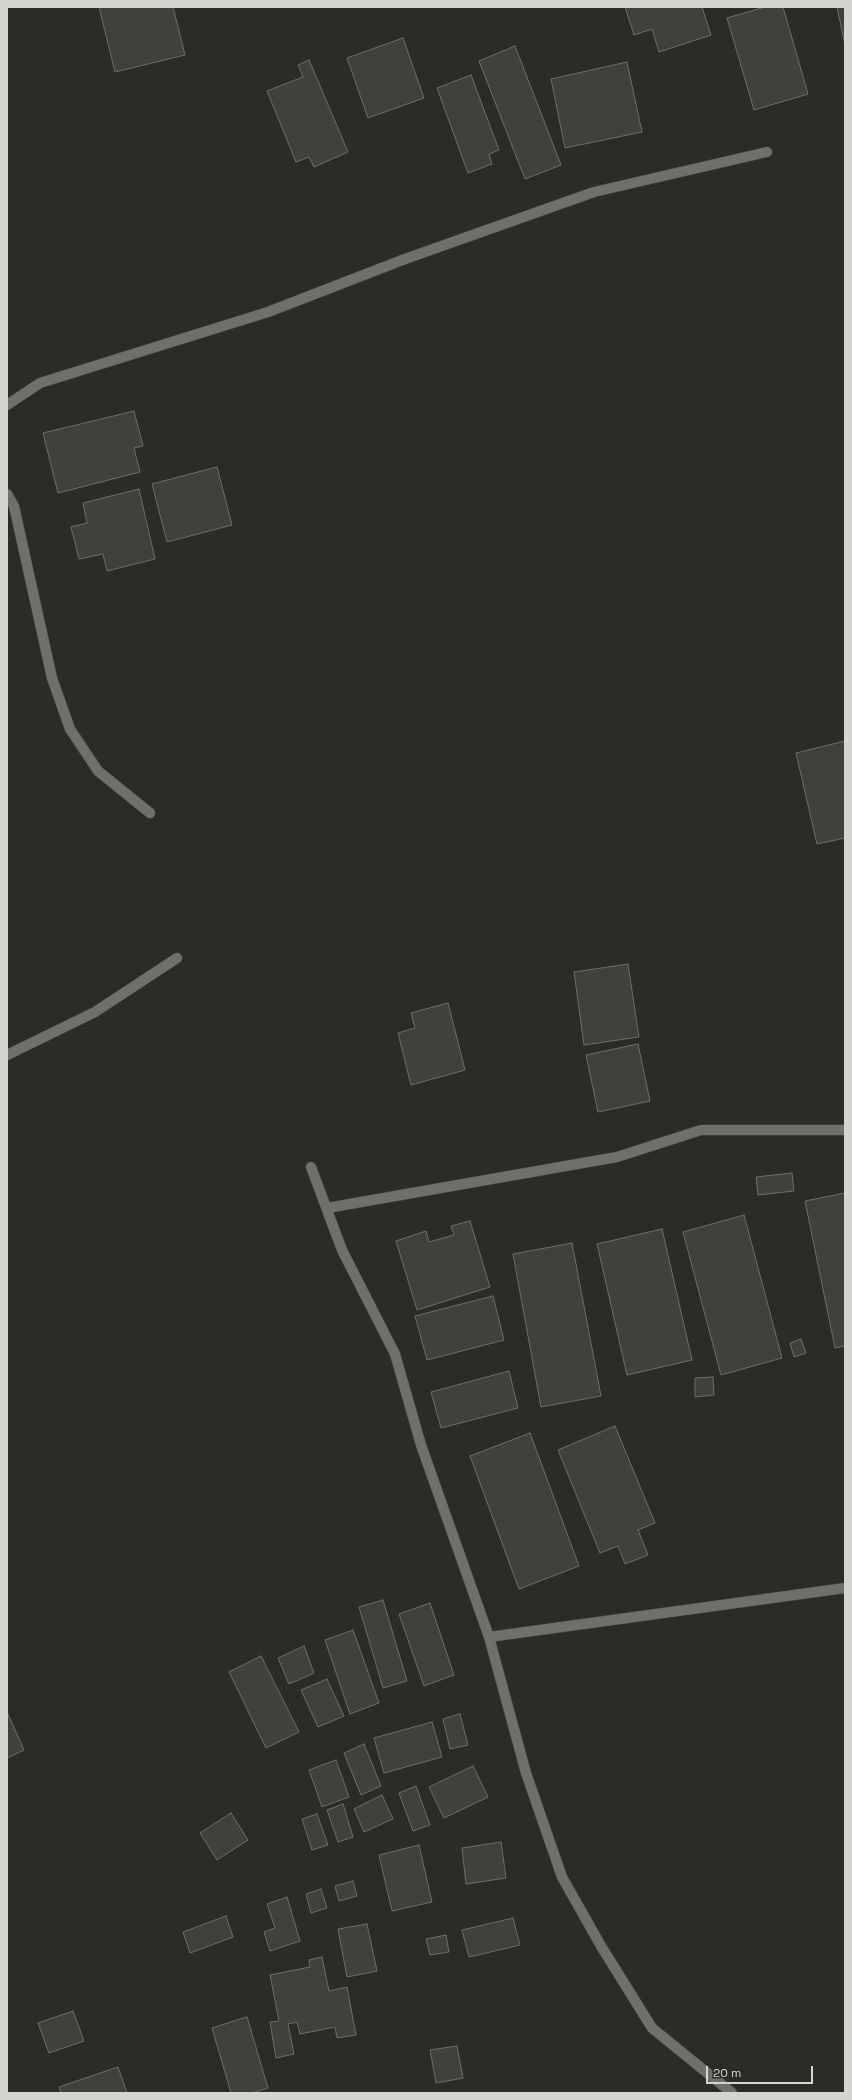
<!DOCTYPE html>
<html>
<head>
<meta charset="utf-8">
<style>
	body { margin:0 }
	#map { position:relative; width:852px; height:2100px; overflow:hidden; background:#2c2b27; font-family:"Space Grotesk",sans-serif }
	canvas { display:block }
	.frame { position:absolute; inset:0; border:8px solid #d5d4d1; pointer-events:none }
	.scale { position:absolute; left:706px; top:2066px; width:107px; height:18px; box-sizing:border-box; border:2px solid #d5d4d1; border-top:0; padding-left:5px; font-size:12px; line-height:14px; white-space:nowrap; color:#d5d4d1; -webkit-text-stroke:3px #2c2b27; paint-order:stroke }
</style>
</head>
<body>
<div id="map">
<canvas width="852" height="2100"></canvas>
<div class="frame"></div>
<div class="scale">20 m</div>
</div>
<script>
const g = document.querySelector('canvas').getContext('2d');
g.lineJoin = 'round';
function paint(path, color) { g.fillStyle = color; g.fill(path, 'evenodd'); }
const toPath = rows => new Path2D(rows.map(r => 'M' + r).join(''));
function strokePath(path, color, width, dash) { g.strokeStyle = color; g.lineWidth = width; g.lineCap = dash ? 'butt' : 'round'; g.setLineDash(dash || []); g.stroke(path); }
const building = toPath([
	[99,7,173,7,185,55,115,72,99,7],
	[625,7,702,7,711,35,659,52,652,29,634,35,625,7],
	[765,7,783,7,808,94,754,110,727,18,765,7],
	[837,7,845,7,845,45,837,7],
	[403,38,424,98,368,118,347,58,403,38],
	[515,46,561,165,525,179,479,61,515,46],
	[309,60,348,152,314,167,309,157,296,162,267,91,303,77,298,65,309,60],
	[627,62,642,132,565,148,551,79,627,62],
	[471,75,499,150,489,154,492,164,468,173,437,88,471,75],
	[134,411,143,446,134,448,140,472,58,493,43,433,134,411],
	[217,467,232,525,167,542,152,484,217,467],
	[139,489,155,559,107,571,103,554,79,559,71,527,87,523,83,503,139,489],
	[845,741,845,838,817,844,796,753,845,741],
	[628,964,639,1037,584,1045,574,972,628,964],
	[448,1003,465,1070,411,1085,398,1033,415,1028,411,1013,448,1003],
	[638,1044,650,1101,598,1112,586,1055,638,1044],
	[792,1173,794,1191,758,1195,756,1177,792,1173],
	[845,1193,845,1346,835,1348,805,1201,845,1193],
	[744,1215,782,1358,721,1375,683,1232,744,1215],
	[470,1221,490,1287,417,1310,396,1241,426,1231,429,1242,454,1235,451,1226,470,1221],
	[662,1229,692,1360,627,1375,597,1244,662,1229],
	[572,1243,601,1396,541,1407,513,1254,572,1243],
	[493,1296,504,1340,427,1360,415,1316,493,1296],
	[801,1339,806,1353,794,1357,790,1343,801,1339],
	[509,1371,518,1408,441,1428,431,1392,509,1371],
	[713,1377,714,1395,695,1397,695,1378,713,1377],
	[615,1426,655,1523,638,1530,648,1555,625,1564,618,1546,600,1553,558,1450,615,1426],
	[530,1433,579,1566,519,1589,470,1456,530,1433],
	[383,1600,407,1681,383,1688,359,1607,383,1600],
	[430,1603,454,1675,424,1686,399,1614,430,1603],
	[353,1630,379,1703,350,1714,325,1640,353,1630],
	[304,1646,314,1673,289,1684,278,1658,304,1646],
	[261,1656,299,1732,266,1748,229,1672,261,1656],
	[327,1679,344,1716,318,1727,301,1690,327,1679],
	[7,1712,24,1750,7,1758,7,1712],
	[460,1714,468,1745,450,1749,443,1719,460,1714],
	[432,1722,442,1757,384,1773,374,1738,432,1722],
	[364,1744,381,1786,361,1795,344,1753,364,1744],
	[336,1760,349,1797,322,1807,309,1770,336,1760],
	[473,1766,488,1797,444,1818,429,1787,473,1766],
	[416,1786,430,1825,413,1831,399,1793,416,1786],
	[382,1795,393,1819,364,1832,354,1809,382,1795],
	[343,1804,353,1837,338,1842,327,1810,343,1804],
	[231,1813,248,1840,217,1860,200,1833,231,1813],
	[317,1814,328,1845,312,1850,302,1819,317,1814],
	[501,1842,506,1878,466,1884,462,1848,501,1842],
	[419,1845,432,1902,392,1911,379,1855,419,1845],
	[353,1881,357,1896,339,1901,335,1886,353,1881],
	[321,1889,327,1908,311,1913,306,1894,321,1889],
	[287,1897,300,1941,270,1951,264,1932,275,1928,267,1904,287,1897],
	[226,1916,233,1937,190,1953,183,1932,226,1916],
	[513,1918,520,1945,469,1957,462,1930,513,1918],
	[367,1924,377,1971,347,1977,338,1929,367,1924],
	[446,1935,449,1952,430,1955,426,1939,446,1935],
	[322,1957,329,1991,347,1987,356,2035,337,2038,335,2027,300,2034,297,2022,288,2024,294,2054,276,2058,270,2022,279,2021,270,1975,310,1967,309,1960,322,1957],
	[73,2011,84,2041,49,2053,38,2023,73,2011],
	[247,2017,268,2088,252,2093,231,2093,212,2028,247,2017],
	[457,2046,463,2078,436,2083,430,2050,457,2046],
	[118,2067,127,2093,61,2093,59,2087,118,2067]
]);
paint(building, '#3f413c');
strokePath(building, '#6d6f6b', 1);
const minor = toPath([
	[7,405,40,383,268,312,405,259,594,192,767,152],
	[7,494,14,506,52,678,70,729,98,771,150,813],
	[7,1055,95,1012,177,958],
	[311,1167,342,1250,395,1354,421,1445,489,1637,526,1773,562,1877,601,1946,652,2028,732,2093],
	[327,1208,617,1157,701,1130,845,1130],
	[489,1637,845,1588]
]);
strokePath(minor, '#4a4946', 11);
strokePath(minor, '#706f6a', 10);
</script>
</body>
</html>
